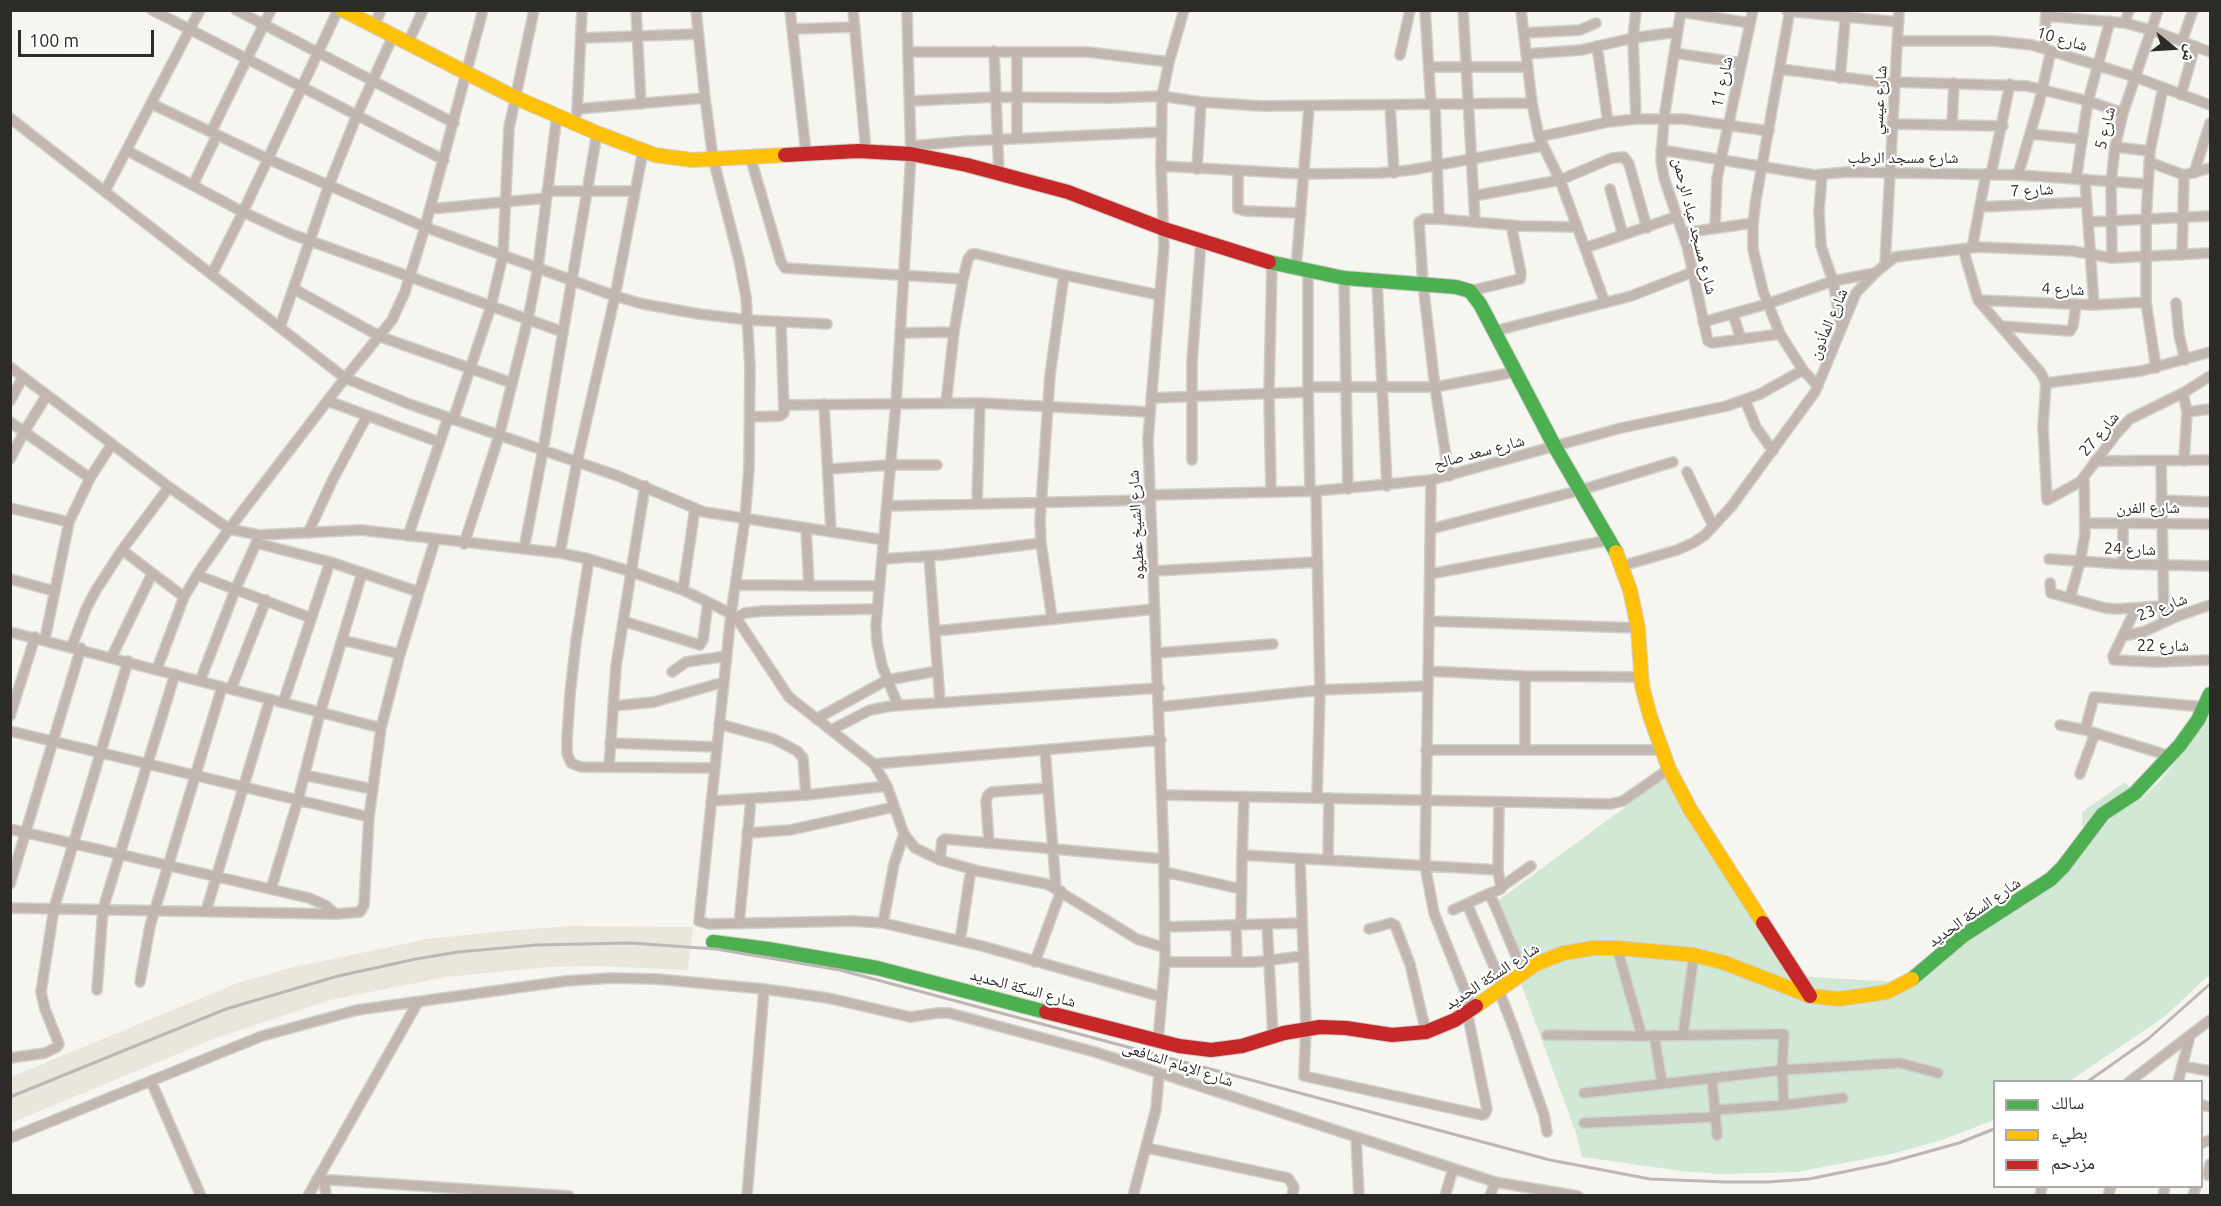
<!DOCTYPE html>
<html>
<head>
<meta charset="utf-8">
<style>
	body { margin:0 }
	#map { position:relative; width:2221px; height:1206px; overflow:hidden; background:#f6f5ef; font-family:Ubuntu,"Noto Naskh Arabic",sans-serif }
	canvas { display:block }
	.frame { position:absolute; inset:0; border:12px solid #2d2b28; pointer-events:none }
	.legend { position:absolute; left:1993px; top:1080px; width:210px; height:108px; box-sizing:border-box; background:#fff; border:2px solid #abaaa9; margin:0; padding:8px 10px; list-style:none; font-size:18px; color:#2d2b28 }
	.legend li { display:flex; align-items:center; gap:12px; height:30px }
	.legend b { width:30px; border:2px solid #abaaa9 }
	.north { position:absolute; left:2143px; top:18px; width:60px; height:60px; -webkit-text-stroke:4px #fff; paint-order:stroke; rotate:108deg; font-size:16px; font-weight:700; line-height:24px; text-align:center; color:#2d2b28 }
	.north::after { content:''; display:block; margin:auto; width:21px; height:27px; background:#2d2b28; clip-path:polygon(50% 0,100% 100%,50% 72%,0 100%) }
	.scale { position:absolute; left:18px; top:30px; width:136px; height:27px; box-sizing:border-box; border:3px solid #2d2b28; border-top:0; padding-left:8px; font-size:18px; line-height:21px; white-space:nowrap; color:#2d2b28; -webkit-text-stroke:4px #fff; paint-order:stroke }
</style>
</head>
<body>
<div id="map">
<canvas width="2221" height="1206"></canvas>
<div class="frame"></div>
<ul class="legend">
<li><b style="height:8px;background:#4caf50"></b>سالك</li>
<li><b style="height:8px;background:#ffc107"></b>بطيء</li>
<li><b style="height:8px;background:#c62828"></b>مزدحم</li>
</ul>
<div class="north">ش</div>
<div class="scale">100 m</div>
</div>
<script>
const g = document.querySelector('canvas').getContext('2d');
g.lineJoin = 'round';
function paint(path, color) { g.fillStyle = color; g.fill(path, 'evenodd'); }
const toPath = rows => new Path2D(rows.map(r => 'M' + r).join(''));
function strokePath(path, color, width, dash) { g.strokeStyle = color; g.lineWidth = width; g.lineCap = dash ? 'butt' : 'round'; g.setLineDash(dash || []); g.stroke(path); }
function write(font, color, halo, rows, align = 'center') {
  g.font = font + ' Ubuntu,"Noto Naskh Arabic",sans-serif'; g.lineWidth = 4.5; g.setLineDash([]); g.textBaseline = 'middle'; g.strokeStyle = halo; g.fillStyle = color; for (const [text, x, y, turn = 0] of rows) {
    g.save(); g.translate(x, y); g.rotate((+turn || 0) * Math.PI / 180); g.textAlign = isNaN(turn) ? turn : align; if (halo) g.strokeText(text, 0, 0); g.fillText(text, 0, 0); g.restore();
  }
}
paint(toPath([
	[571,926,693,927,688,970,597,966,548,967,446,977,330,1000,216,1038,11,1123,11,1077,240,982,294,967,427,939,505,931]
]), '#e9e6db');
paint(toPath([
	[2210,709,2210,974,2164,1017,2070,1081,1994,1082,1994,1120,1939,1141,1891,1154,1797,1172,1721,1174,1682,1171,1582,1157,1576,1133,1492,905,1673,772,1793,976,1915,983,1974,935,2052,887,2060,880,2083,851,2082,812,2125,782,2140,800,2162,779,2179,757]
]), '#d0e8d4');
const street = toPath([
	[152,10,444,160],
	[236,10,454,123],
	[483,10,425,227,405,292,392,320,345,378,409,404,618,476,704,512,884,540],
	[636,10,641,104],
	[696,10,705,98,713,158,739,260,746,297,750,367,749,468,745,519,731,614,699,921,709,924,854,921,883,923,982,946,1162,997],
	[790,10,806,153],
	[853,10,866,151],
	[907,10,908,52],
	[1425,10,1431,104],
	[1463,10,1475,221],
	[1521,10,1532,103,1539,137,1560,180,1605,303],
	[1681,10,1664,118,1661,160,1664,178,1687,246,1708,341,1712,343,1780,334],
	[1790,10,1756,199,1753,223,1753,249,1763,291,1780,334,1803,370,1818,386],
	[1787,11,1899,22],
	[1681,12,1750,23],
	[2046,16,2125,23,2151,30,2210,52],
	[2125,23,2129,10],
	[374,26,381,10],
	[793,29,855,27],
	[1524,33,1580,30,1596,23],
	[581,38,698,34],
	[1898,41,1995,41,2032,45,2135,77,2210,105],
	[2182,41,2193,10],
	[408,43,423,10],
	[1597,46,1608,122],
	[2044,48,2046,12],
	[994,51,999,174],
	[1674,53,1741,63],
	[1526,54,1581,50,1633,38,1677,32],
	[1400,55,1410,10],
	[1429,67,1528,67],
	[1780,69,1895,84],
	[1840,78,1846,10],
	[1895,82,2027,86,2088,101,2123,113],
	[2181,95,2195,46],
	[910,101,995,97,1113,98,1162,96,1201,102,1261,106,1532,103],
	[152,104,268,159,425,227,615,296,643,304,699,314,749,320,827,324],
	[1435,104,1439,219],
	[1390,105,1394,173],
	[577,109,705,98],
	[577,113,582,10],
	[10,118,345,378,229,529,197,575,184,597,157,669],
	[1636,119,1633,38,1636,10],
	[1892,124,2003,126],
	[1952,125,1954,83],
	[211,132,271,10],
	[2031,134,2081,139],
	[1539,137,1608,122,1636,119,1683,119,1769,131],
	[1017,138,1017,52],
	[911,146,967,141,1161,132],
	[2115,147,2150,151],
	[1661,150,1814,175,1847,172,2018,175,2147,184],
	[128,151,243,212,291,234,563,332],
	[750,156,781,262,785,268,963,279],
	[2149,162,2184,175,2210,168],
	[1161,166,1304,174,1380,173,1411,170,1542,146],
	[1197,169,1201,102],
	[1238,171,1238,209,1246,211,1301,213],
	[2194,173,2210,123],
	[1991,174,2010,84],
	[1822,175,1819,211,1821,246,1833,281,1841,326],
	[2018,175,2039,103,2051,51],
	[2076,179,2088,101,2110,21],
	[2085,179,2094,305],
	[193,185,217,135],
	[1610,189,1623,235],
	[105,191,200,10],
	[547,191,635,191],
	[1474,196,1560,180,1612,158,1624,157,1629,164,1647,228],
	[1980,207,2086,202],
	[430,209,547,198],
	[2088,222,2210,216],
	[1715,228,1717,178,1753,10],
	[1683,233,1753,223],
	[1585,248,1678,216],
	[1972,248,1986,174],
	[1963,249,1978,300,2041,373,2046,383,2043,426,2047,500,2080,482,2117,433,2130,419,2183,393,2210,376],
	[2182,255,2184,175],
	[2112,258,2111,182,2115,147,2123,113,2158,10],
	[1885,264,1899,10],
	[1296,269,1309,107],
	[1308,271,1308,387,1310,491],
	[212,274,243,212,338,10],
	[1344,278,1348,489],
	[1377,281,1387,486],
	[294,289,381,337,512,383],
	[1470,291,1520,279,1521,273,1511,225],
	[1978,300,2094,305,2146,302],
	[2176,303,2179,335,2185,360],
	[1733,314,1741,339],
	[1703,322,1767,304,1833,281,1875,273],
	[2001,326,2070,331,2073,326,2076,304],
	[280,327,329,185,357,115,393,36],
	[1495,331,1631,296,1693,272],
	[900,333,954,332],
	[10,367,169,487,229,529,259,535,361,530,560,553,589,559,632,572,683,590,714,605,731,614,739,622,789,697,874,764,887,786,904,834,915,848,940,860,978,871,1047,884,1137,939,1165,948],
	[2156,368,2146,302,2146,220,2150,151,2163,88],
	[2046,383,2141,371,2210,352],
	[1308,387,1435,387,1515,372],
	[2183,393,2187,412,2184,461],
	[1151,398,1308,392],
	[1745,400,1756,427,1773,451],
	[10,401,23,377],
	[328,401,439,442],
	[946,403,954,332,963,279,968,259,972,254,977,254,1064,275,1159,295],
	[824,404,831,532],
	[784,405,980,403,1149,412],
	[2187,412,2210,409],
	[750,417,780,416,784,413,781,323],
	[453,420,491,306,503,255,509,128,534,10],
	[10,422,90,478],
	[10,459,24,432,47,395],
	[1192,460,1192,362,1201,241],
	[2095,461,2210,460],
	[2161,461,2164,622],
	[828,469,891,465,937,465],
	[1687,472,1713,526],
	[1449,476,1435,387,1423,284,1419,222,1424,219,1439,219,1521,226,1577,227],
	[1316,491,1320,690,1317,797],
	[1271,492,1269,393,1272,263],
	[1149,495,1316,491,1431,480,1621,428,1727,406,1760,394,1803,370],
	[2161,500,2210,502],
	[977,504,980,403],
	[887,506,1149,500],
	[10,508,69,522],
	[2086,523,2210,524],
	[806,528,809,586],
	[1431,529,1581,490,1673,462],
	[308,533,333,479,367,416],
	[408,536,448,418],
	[256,543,330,562,419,592],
	[464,544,499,436,528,319,538,267,557,115],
	[524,549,543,450,597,133],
	[122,550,184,597],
	[560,553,577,462,615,296,643,151],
	[929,556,940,702],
	[589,559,576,641,570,694,567,740,567,753,571,763,581,767,715,768],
	[882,559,943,555,1041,543],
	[2049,559,2123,564,2210,566],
	[2123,564,2123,523],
	[1622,566,1677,550,1693,543,1705,535,1731,507,1815,392,1856,293,1875,273,1895,257,1978,247,2073,251,2112,258,2210,253],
	[1153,571,1317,562],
	[1430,574,1610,540],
	[197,575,311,618],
	[10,579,54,591],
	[2050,583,2051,593,2105,608,2117,609,2163,606],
	[736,585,879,586],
	[683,590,695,508],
	[2070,598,2080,562,2085,534,2084,478],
	[2136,608,2113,656,2114,660,2155,662,2210,660],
	[735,618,745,613,763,611,877,609],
	[1052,618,1041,543,1040,521,1050,375,1064,275],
	[623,621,700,645,703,640,708,602],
	[1429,621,1431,480],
	[935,631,1155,609],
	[10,632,381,728],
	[2123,636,2143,632,2178,616,2210,605],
	[45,639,69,522,90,478,112,444],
	[342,640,400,654],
	[72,646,86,609,96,590,122,550,169,487],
	[1157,653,1273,644],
	[112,656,152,574],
	[1428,671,1525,676,1640,677],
	[672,672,686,662,727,656],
	[1525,676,1525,750],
	[200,681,236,588,258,539],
	[231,689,266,600],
	[283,703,330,562],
	[898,705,882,666,877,642,876,625,896,403,911,154,908,52,1088,52,1169,62],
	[613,706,654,702,724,682],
	[1159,707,1320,690,1428,686],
	[10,716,35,637],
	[816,719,887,680,938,671],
	[719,724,774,739,797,751,803,758,806,795],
	[2060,725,2085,730,2170,756],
	[831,730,870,710,891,706,1159,688],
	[2085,730,2094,697,2205,707],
	[10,731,369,817],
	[610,743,717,747],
	[1426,750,1662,750],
	[1045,751,1056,888],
	[874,764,1161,740],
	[609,767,616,666,645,486],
	[2080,774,2095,733],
	[304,775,372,789],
	[1163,795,1610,804,1623,801,1669,769],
	[711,801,806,795,887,786],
	[1499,802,1498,870,1501,889,1488,894,1493,901,1523,972],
	[10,829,309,898,325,905,336,914],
	[747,833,790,830,894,807],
	[989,843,986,801,988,795,992,792,1048,788],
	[1242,855,1244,797],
	[1300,859,1306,1028,1304,1076,1482,1115,1485,1114,1487,1109,1467,1012],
	[940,860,942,841,945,839,1164,859],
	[1328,860,1329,798],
	[1165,872,1241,889],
	[10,884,81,648],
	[1501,887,1531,866],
	[271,889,298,800,320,713,362,573],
	[1467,904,1503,987],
	[10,908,336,914,360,912,364,905,369,817,381,728,400,654,435,540],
	[1453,910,1488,894],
	[206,911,270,699],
	[883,923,894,864,904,834],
	[739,924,751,799],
	[1267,924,1273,1036],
	[1236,925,1237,962],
	[1241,925,1242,855,1498,870],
	[1165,927,1302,923],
	[1369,929,1391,923,1395,925,1410,964,1426,1032],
	[960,941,971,869],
	[1035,962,1061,891],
	[1165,962,1254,962,1303,956],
	[140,982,150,926,222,687],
	[97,990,103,909,175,674],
	[1499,991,1512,1024,1544,1115,1547,1132],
	[1472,1008,1434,913,1425,866,1429,621,1638,628],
	[1547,1035,1642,1036,1617,948],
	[1654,1035,1662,1083],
	[1683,1035,1694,955],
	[1642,1036,1784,1034,1782,1070,1900,1063,1938,1073],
	[1158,1041,1165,962,1164,859,1148,439,1164,246,1161,166,1162,96,1169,62,1184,10],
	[10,1058,45,1053,57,1047,59,1044,45,1009,41,992,54,908,128,661],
	[2182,1066,2210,1071],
	[1712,1078,1717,1135],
	[151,1081,201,1196],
	[2129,1082,2210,1020],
	[2178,1082,2190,1036],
	[1584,1093,1782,1070,1784,1105,1843,1098],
	[2202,1105,2210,1107],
	[1716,1110,1784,1105],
	[1584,1123,1716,1117],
	[10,1138,262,1036,357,1010,566,981,611,978,657,979,764,989,828,998,910,1017,938,1013,949,1013,1095,1052,1495,1182,1578,1196],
	[1356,1138,1359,1196],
	[2202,1143,2210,1140],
	[1147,1148,1288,1178,1294,1187,1292,1196],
	[2208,1175,2210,1164],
	[317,1179,569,1196],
	[324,1180,326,1196],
	[308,1196,418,1002],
	[747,1196,764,989],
	[1133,1196,1156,1109,1159,1074],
	[1445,1196,1453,1169],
	[1490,1196,1495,1182],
	[2040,1196,2042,1186],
	[2108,1196,2111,1186],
	[2163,1196,2165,1186],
	[2193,1196,2196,1186]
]);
const fast = toPath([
	[1269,262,1344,278,1456,287,1470,291,1480,304,1555,447,1616,552],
	[713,942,768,949,877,968,1046,1012],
	[1912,979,1964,935,2051,879,2063,867,2103,814,2135,793,2180,745,2198,720,2210,694]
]);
const slow = toPath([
	[343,10,514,97,597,133,655,155,692,160,785,155],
	[1616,552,1630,590,1638,628,1642,686,1650,716,1669,769,1690,809,1763,923],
	[1476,1006,1536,964,1564,953,1594,948,1617,948,1694,955,1725,963,1810,996,1839,999,1887,992,1912,979]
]);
const jam = toPath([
	[785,155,858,151,911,154,967,165,1068,192,1164,229,1269,262],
	[1763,923,1810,996],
	[1046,1012,1179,1046,1211,1050,1242,1046,1284,1033,1320,1027,1346,1028,1392,1035,1426,1032,1455,1020,1476,1006]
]);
strokePath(street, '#d1d0cc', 12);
strokePath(fast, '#d1d0cc', 16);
strokePath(slow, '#d1d0cc', 16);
strokePath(jam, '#d1d0cc', 16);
strokePath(street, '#c1b6b0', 9);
strokePath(fast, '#4caf50', 14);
strokePath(slow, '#ffc107', 14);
strokePath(jam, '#c62828', 14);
strokePath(toPath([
	[2087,1082,2148,1039,2210,984],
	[10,1097,226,1009,338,976,416,959,458,952,536,945,630,943,716,949,840,970,1550,1160,1650,1179,1726,1182,1768,1182,1809,1179,1887,1163,1959,1143,1994,1129]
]), '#bcb7b2', 3);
write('16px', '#2d2b28', '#fff', [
	["شارع 10",2062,39,16],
	["شارع 11",1722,82,-78],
	["شارع عيسي",1879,100,-86],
	["شارع 5",2105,128,-77],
	["شارع مسجد الرطب",1903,158],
	["شارع 7",2032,190,-3],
	["شارع مسجد عباد الرحمن",1695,226,76],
	["شارع 4",2063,289,2],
	["شارع المأذون",1828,324,-67],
	["شارع 27",2099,434,-50],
	["شارع سعد صالح",1479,452,-15],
	["شارع الفرن",2148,508],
	["شارع الشيخ عطيوه",1136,525,-93],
	["شارع 24",2130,549,2],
	["شارع 23",2162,607,-21],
	["شارع 22",2163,646],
	["شارع السكة الحديد",1974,912,-35],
	["شارع السكة الحديد",1492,976,-33],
	["شارع السكة الحديد",1023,988,15],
	["شارع الإمام الشافعى",1178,1064,18]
]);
</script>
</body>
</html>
